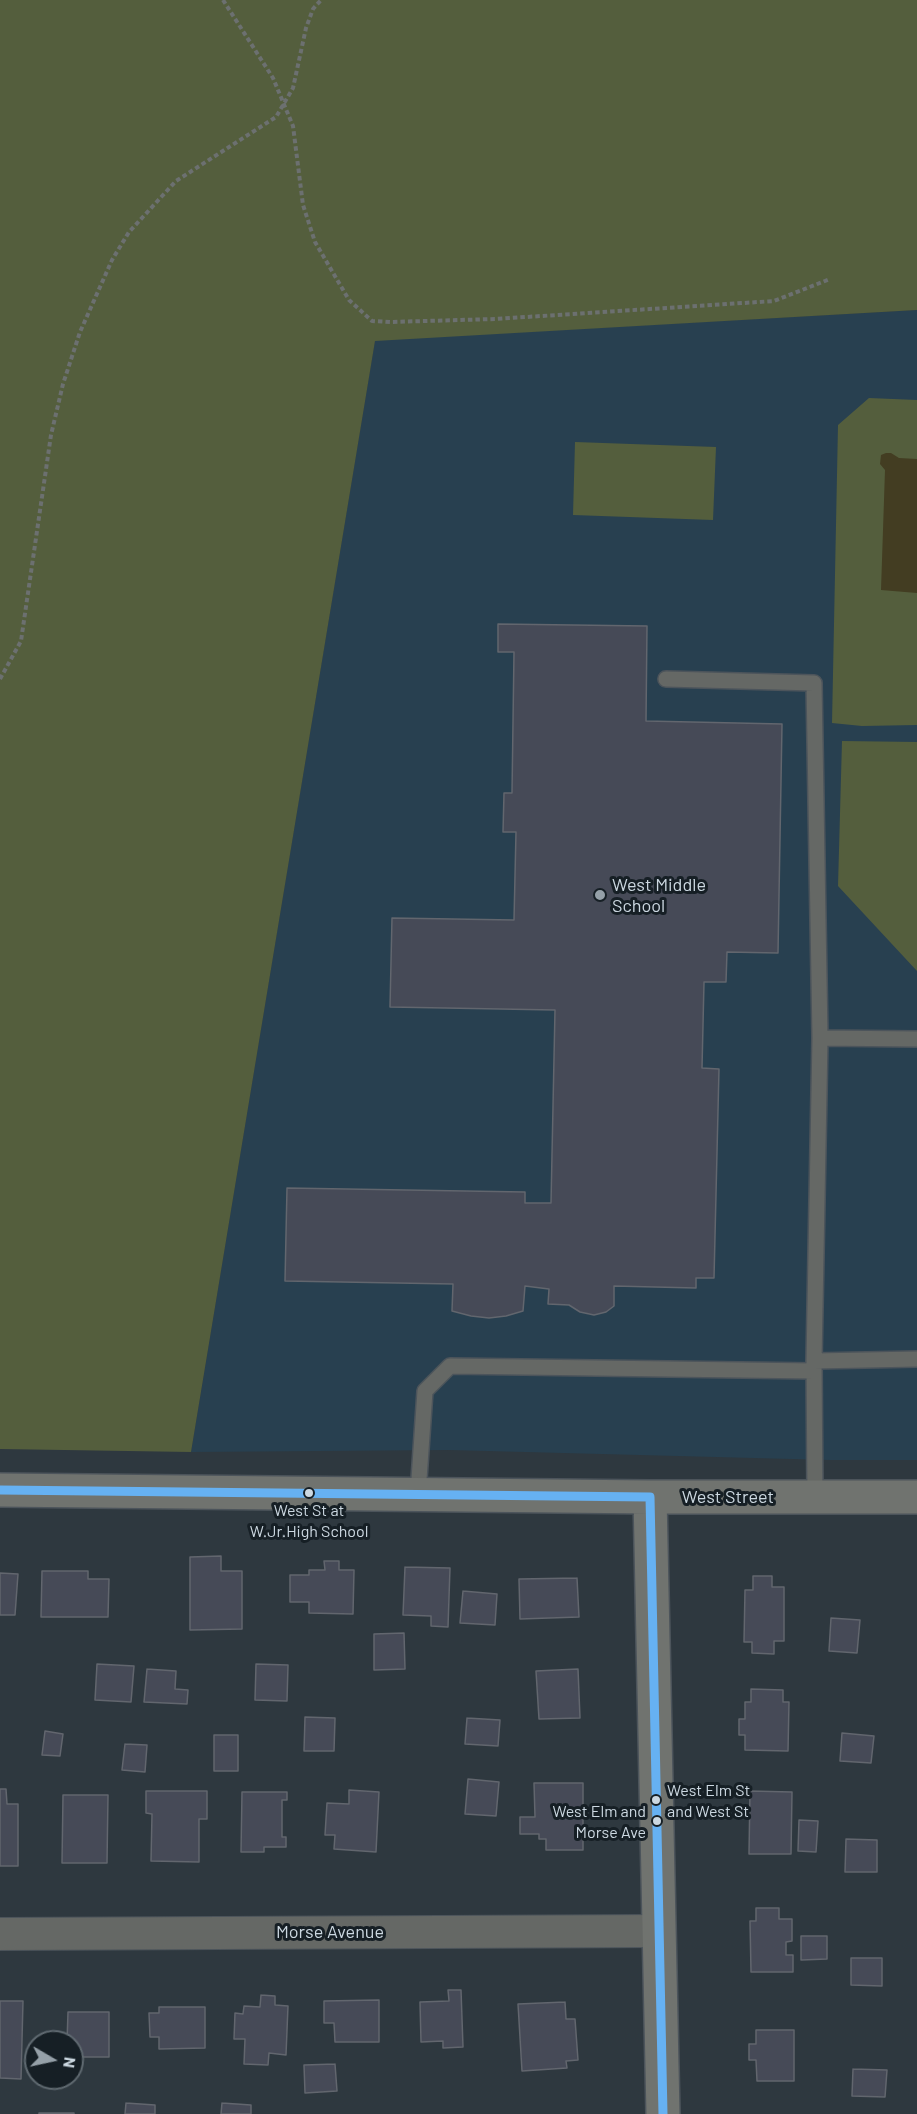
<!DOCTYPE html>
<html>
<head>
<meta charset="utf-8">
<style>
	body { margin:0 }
	#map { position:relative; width:917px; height:2114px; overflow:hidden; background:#2e383f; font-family:Barlow,sans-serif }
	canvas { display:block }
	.north { position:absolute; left:24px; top:2030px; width:60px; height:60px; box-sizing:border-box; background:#161f25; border:2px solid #5f6970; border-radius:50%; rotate:99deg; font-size:16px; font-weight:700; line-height:24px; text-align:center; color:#ccd8e1 }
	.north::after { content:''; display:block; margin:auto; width:21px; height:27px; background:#95a0a8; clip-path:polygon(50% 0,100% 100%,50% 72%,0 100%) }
</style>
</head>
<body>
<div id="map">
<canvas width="917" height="2114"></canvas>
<div class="north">N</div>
</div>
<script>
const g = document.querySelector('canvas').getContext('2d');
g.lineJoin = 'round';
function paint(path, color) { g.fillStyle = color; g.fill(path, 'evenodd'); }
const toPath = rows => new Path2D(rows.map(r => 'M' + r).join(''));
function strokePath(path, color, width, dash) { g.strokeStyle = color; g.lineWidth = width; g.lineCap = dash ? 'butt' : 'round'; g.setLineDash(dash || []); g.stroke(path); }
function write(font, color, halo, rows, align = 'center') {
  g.font = font + ' Barlow,sans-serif'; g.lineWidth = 6; g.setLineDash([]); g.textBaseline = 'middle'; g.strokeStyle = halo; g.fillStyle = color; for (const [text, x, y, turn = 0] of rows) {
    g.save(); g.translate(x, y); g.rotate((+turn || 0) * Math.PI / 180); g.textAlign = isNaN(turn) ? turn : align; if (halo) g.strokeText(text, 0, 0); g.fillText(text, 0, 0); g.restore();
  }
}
paint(toPath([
	[917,310,917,1460,830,1460,449,1450,191,1452,375,340]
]), '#284050');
paint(toPath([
	[0,0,917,0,917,310,375,341,191,1452,0,1449],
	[869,398,917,400,917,725,862,726,832,723,838,425],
	[575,442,716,447,713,520,573,515],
	[842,741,917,742,917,971,838,886]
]), '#545e3d');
paint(toPath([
	[886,453,891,453,899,458,917,459,917,593,881,590,885,470,880,464,881,455]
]), '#433d22');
const building = toPath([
	[498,624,647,626,646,721,782,724,778,953,727,952,726,982,704,982,702,1068,719,1069,714,1278,696,1278,696,1288,614,1286,614,1306,606,1312,594,1315,580,1312,569,1305,548,1304,549,1289,525,1286,523,1311,506,1316,489,1318,471,1316,452,1311,453,1284,285,1281,287,1188,525,1192,525,1203,551,1203,555,1010,390,1007,392,918,514,920,516,832,503,832,504,793,512,793,514,652,498,652,498,624],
	[221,1556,221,1571,242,1571,242,1629,190,1630,190,1557,221,1556],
	[324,1561,339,1561,339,1570,354,1570,353,1614,309,1613,309,1602,290,1602,290,1575,309,1575,309,1570,325,1570,324,1561],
	[405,1567,450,1568,448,1627,431,1626,431,1616,403,1615,405,1567],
	[42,1571,88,1571,88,1579,109,1579,108,1617,41,1617,42,1571],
	[0,1573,18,1574,15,1615,0,1615,0,1573],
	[753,1576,772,1576,772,1587,784,1587,784,1641,774,1641,774,1654,752,1653,752,1642,744,1642,745,1590,753,1590,753,1576],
	[577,1578,579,1617,520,1619,519,1579,577,1578],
	[463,1591,497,1594,495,1625,460,1623,463,1591],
	[831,1618,860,1620,857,1653,829,1651,831,1618],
	[404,1633,405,1669,374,1670,374,1634,404,1633],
	[97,1664,134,1666,131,1702,95,1700,97,1664],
	[256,1664,288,1665,287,1701,255,1700,256,1664],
	[147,1669,176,1671,175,1689,188,1690,187,1704,144,1702,147,1669],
	[578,1669,580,1718,539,1719,536,1671,578,1669],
	[751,1689,783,1690,783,1702,789,1702,788,1751,745,1750,745,1735,739,1735,739,1719,745,1719,745,1702,751,1702,751,1689],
	[305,1717,335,1718,334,1751,304,1751,305,1717],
	[467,1718,500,1720,498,1746,465,1744,467,1718],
	[45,1731,63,1734,60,1756,42,1755,45,1731],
	[842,1733,874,1736,871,1763,840,1761,842,1733],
	[214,1735,238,1735,238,1771,214,1771,214,1735],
	[125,1744,147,1745,145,1772,122,1770,125,1744],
	[468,1779,499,1782,496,1816,465,1814,468,1779],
	[534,1783,583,1783,583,1850,546,1850,546,1839,539,1839,539,1834,520,1834,520,1817,535,1817,534,1783],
	[0,1789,6,1789,7,1804,18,1804,18,1866,0,1866,0,1789],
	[349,1790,379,1792,376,1852,334,1849,335,1835,325,1835,327,1803,349,1804,349,1790],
	[146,1791,207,1791,207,1819,199,1819,199,1862,151,1861,152,1814,146,1813,146,1791],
	[750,1791,792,1792,791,1854,749,1854,750,1791],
	[242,1792,287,1792,287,1800,282,1800,282,1837,286,1837,286,1847,264,1847,264,1852,241,1852,242,1792],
	[63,1795,108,1795,107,1863,62,1863,63,1795],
	[799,1820,818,1821,816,1852,798,1851,799,1820],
	[846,1839,877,1840,877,1872,845,1872,846,1839],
	[756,1908,779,1908,779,1919,792,1919,792,1941,786,1942,786,1955,793,1955,793,1972,751,1972,750,1921,756,1921,756,1908],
	[801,1936,827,1936,827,1959,801,1960,801,1936],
	[851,1958,882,1958,882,1986,851,1985,851,1958],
	[448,1990,461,1990,463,2047,443,2048,443,2041,421,2042,420,2002,449,2001,448,1990],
	[261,1995,275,1996,275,2005,288,2006,286,2055,269,2053,268,2065,244,2064,245,2039,234,2039,235,2013,243,2014,244,2006,260,2007,261,1995],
	[379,2000,379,2042,335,2042,334,2023,324,2023,324,2001,379,2000],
	[0,2001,23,2001,21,2079,0,2078,0,2001],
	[565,2002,566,2019,575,2019,578,2060,566,2061,567,2068,522,2071,518,2004,565,2002],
	[159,2007,205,2007,205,2048,159,2049,159,2037,150,2037,149,2013,159,2013,159,2007],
	[68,2012,109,2012,109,2057,72,2057,72,2042,67,2042,68,2012],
	[756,2030,794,2030,794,2081,757,2081,756,2060,749,2060,749,2044,756,2044,756,2030],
	[335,2064,337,2091,305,2093,304,2065,335,2064],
	[853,2069,887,2070,885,2097,852,2096,853,2069],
	[126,2103,155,2105,155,2114,125,2114,126,2103],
	[222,2103,251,2105,251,2114,221,2114,222,2103],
	[39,2113,74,2113,74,2114,39,2114,39,2113]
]);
paint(building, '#464a57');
strokePath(building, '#62666e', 1.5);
const lane = toPath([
	[666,679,814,683,820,1038,814,1361,815,1497],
	[820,1038,917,1039],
	[814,1361,917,1359],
	[418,1494,425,1391,450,1366,814,1371]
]);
const street = toPath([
	[0,1934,659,1931]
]);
const secondary = toPath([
	[0,1490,650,1497,917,1497],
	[650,1497,663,2114]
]);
strokePath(lane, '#4c545b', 18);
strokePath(street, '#4c545b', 34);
strokePath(secondary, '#4c545b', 36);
strokePath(toPath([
	[223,0,273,78,293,126,303,205,315,242,349,300,372,321,390,322,495,319,774,301,830,279],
	[0,679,21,641,51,435,63,384,80,332,112,260,129,232,176,181,276,117,293,88,306,28,313,9,321,0]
]), '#6c7070', 4, [4.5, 3]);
strokePath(lane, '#656865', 15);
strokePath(street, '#656865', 32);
strokePath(secondary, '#70736f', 33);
strokePath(toPath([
	[0,1490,650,1497,663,2114]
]), '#66b1f2', 9);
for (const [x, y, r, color] of [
	[600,895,6,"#95a0a8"],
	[309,1493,5,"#ccd8e1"],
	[656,1800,5,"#ccd8e1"],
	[657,1821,5,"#ccd8e1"]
]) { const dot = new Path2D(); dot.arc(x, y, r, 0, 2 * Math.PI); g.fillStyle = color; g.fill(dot); strokePath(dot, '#161f25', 2); }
write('16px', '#ccd8e1', '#161f25', [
	["West St at",309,1511],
	["W.Jr.High School",309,1532],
	["West Elm St",667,1791,"left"],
	["and West St",667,1812,"left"],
	["West Elm and",646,1812,"right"],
	["Morse Ave",646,1833,"right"]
]);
write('18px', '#ccd8e1', '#161f25', [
	["West Middle",612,885],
	["School",612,906]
], 'left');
write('18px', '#ccd8e1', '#161f25', [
	["West Street",728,1497],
	["Morse Avenue",330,1932]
]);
</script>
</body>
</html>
